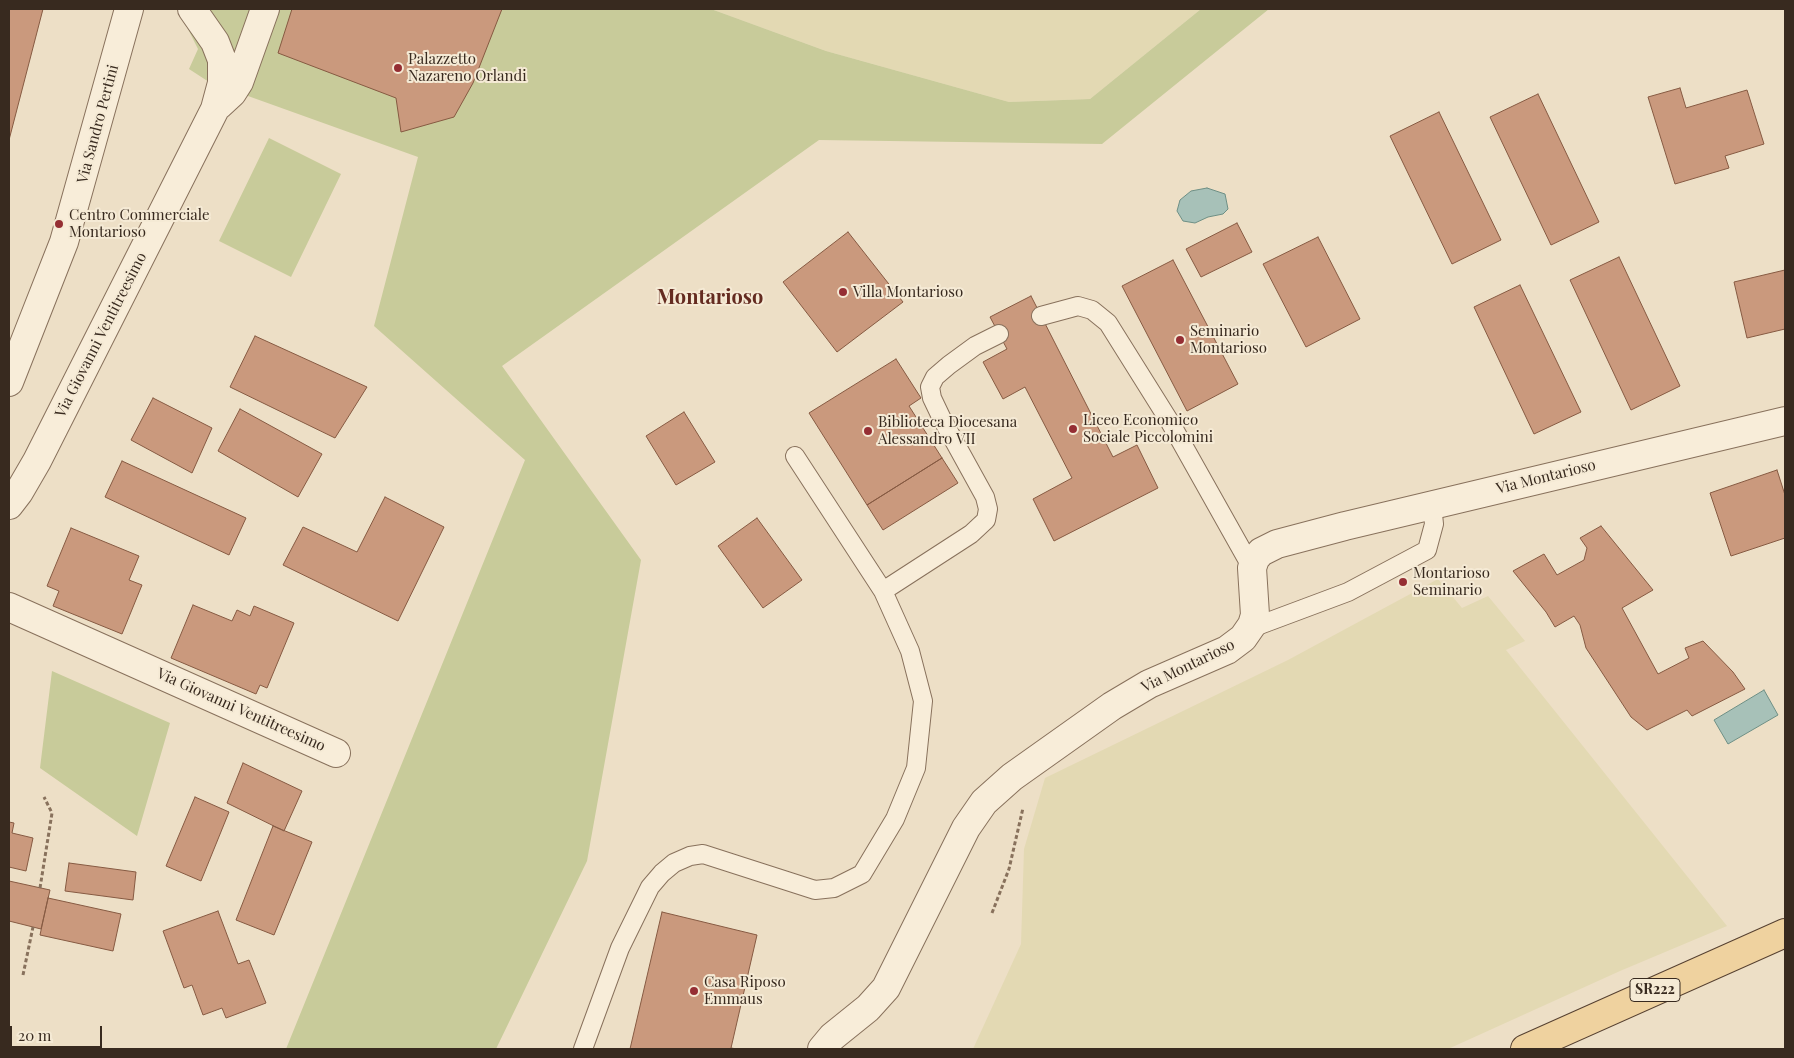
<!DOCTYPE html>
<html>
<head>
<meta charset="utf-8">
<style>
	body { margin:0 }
	#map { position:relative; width:1794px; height:1058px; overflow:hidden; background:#eddfc6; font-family:"Playfair Display",serif }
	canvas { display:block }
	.frame { position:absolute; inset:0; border:10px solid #382a1f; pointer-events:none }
	.scale { position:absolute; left:10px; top:1026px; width:92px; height:22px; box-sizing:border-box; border:2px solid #382a1f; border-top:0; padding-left:6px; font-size:15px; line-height:18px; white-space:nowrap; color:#382a1f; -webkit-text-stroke:4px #f5ead5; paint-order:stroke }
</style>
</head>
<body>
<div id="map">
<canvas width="1794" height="1058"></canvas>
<div class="frame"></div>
<div class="scale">20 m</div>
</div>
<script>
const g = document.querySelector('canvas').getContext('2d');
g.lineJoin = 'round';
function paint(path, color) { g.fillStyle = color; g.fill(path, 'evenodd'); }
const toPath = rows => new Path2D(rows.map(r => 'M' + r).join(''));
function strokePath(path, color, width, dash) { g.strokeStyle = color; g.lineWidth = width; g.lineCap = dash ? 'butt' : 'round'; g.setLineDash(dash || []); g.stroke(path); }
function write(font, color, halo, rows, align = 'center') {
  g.font = font + ' "Playfair Display",serif'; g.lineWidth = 4; g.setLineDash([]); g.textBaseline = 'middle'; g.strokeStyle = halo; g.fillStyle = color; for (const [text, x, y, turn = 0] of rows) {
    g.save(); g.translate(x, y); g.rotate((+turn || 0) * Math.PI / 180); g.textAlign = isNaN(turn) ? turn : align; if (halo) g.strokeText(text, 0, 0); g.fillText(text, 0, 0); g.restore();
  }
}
paint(toPath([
	[711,9,1201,9,1090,99,1009,102,826,51],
	[1438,579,1462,608,1488,596,1525,641,1506,650,1727,926,1620,971,1448,1049,973,1049,1021,944,1024,849,1045,778,1288,660]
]), '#e3d9b3');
paint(toPath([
	[178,9,711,9,826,51,1009,102,1090,99,1201,9,1269,9,1102,144,819,140,502,366,641,560,587,861,496,1049,286,1049,525,460,374,326,418,157,209,82,189,69,198,49],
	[269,138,341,174,291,277,219,241],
	[52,671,170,723,137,836,40,768]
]), '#c8cb9a');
const water = toPath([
	[1207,188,1225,194,1228,209,1223,214,1208,217,1195,223,1183,221,1177,211,1180,200,1191,191,1207,188],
	[1764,690,1778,715,1728,744,1714,720,1764,690]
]);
paint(water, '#a7c1b8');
strokePath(water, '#6e8f85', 1);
const building = toPath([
	[9,9,43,9,9,140,9,9],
	[292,9,502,9,473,83,454,117,401,132,396,98,278,53,292,9],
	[1680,88,1686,108,1747,90,1764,144,1725,156,1729,168,1675,184,1648,97,1680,88],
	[1538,94,1599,222,1551,245,1490,117,1538,94],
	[1439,112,1501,240,1452,264,1390,136,1439,112],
	[1237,223,1252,252,1201,277,1186,249,1237,223],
	[848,232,903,302,837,352,783,282,848,232],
	[1318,237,1360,319,1306,347,1263,264,1318,237],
	[1619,257,1680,386,1631,410,1570,280,1619,257],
	[1173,260,1238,384,1187,411,1122,286,1173,260],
	[1785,270,1785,329,1747,338,1734,282,1785,270],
	[1520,285,1581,412,1534,434,1474,307,1520,285],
	[1031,296,1113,457,1137,445,1158,488,1054,541,1033,499,1072,478,1025,387,1003,399,983,362,1007,349,990,317,1031,296],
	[255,336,367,387,335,438,230,387,255,336],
	[896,359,921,398,909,406,942,458,867,505,809,413,896,359],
	[153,398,212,428,192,473,131,440,153,398],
	[240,409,322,454,298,497,218,451,240,409],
	[684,412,715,462,676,485,646,436,684,412],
	[942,458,958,483,883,530,867,505,942,458],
	[122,461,246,518,229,555,105,497,122,461],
	[1777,470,1785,495,1785,538,1731,556,1710,493,1777,470],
	[385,497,444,527,398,621,283,565,303,527,357,552,385,497],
	[757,518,802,580,763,608,718,546,757,518],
	[1601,526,1653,590,1622,608,1658,674,1689,658,1685,648,1703,641,1733,672,1745,689,1692,716,1687,710,1647,730,1631,717,1586,648,1580,625,1574,616,1555,627,1546,612,1513,571,1544,554,1557,575,1584,560,1587,548,1580,538,1601,526],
	[71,528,139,556,129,580,142,585,122,634,53,606,59,591,47,586,71,528],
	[193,605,232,621,237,610,250,616,254,606,294,623,267,688,260,685,256,694,171,658,193,605],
	[243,763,302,791,284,831,227,803,243,763],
	[195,797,229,812,201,881,166,866,195,797],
	[9,822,14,823,12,833,33,838,26,871,9,867,9,822],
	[273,826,312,842,274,935,236,920,273,826],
	[69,863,136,872,133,900,65,891,69,863],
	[9,881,50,890,41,929,9,921,9,881],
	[48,898,121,914,113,951,40,935,48,898],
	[218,911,238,964,249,960,266,1003,226,1018,222,1008,203,1015,192,985,184,988,163,931,218,911],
	[662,912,757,935,731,1048,737,1049,630,1049,662,912]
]);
paint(building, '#ca997d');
strokePath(building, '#865a42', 1);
const lane = toPath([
	[1041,316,1078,306,1092,310,1108,323,1170,422,1252,568],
	[883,591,971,534,986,520,988,509,985,497,942,419,932,398,930,387,935,377,949,365,975,346,999,334],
	[1249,629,1348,592,1427,550,1434,524,1432,505],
	[583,1049,620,948,650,887,662,873,674,863,690,856,703,854,815,890,834,888,862,874,895,819,916,768,923,701,910,651,883,591,795,456]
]);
const street = toPath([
	[219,105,232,93,239,82,265,9],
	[9,382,64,242,129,9],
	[9,505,19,492,37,461,215,109,222,83,222,60,215,42,192,9],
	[9,607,336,753],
	[822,1049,832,1037,868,1008,886,988,966,828,984,802,1012,777,1112,706,1149,684,1227,650,1243,638,1252,625,1255,615,1252,568,1255,559,1261,552,1277,544,1345,526,1785,421]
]);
const primary = toPath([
	[1525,1049,1785,933]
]);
strokePath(lane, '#88715c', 20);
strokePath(street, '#88715c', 30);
strokePath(primary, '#564030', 30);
strokePath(toPath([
	[40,888,52,813,44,797],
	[992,913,1009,869,1023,808],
	[23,975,33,927]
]), '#88715c', 3, [4, 2.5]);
strokePath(lane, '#f8edd9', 18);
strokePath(street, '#f8edd9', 28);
strokePath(primary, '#efd29f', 28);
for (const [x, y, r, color] of [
	[398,68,5,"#952e33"],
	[59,224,5,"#952e33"],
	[843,292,5,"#952e33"],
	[1180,340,5,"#952e33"],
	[1073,429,5,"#952e33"],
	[868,431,5,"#952e33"],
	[1403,582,5,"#952e33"],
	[694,991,5,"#952e33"]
]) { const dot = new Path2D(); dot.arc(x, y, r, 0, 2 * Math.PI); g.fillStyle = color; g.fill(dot); strokePath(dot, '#f5ead5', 2); }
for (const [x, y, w] of [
	[1655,990,50]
]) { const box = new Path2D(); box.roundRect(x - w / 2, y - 11.5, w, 23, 4); g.fillStyle = '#f5ead5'; g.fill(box); strokePath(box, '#382a1f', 1); }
write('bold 14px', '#382a1f', null, [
	["SR222",1655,990]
]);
write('15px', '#382a1f', '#f5ead5', [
	["Palazzetto",408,59],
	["Nazareno Orlandi",408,76],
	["Centro Commerciale",69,215],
	["Montarioso",69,232],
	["Villa Montarioso",853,292],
	["Seminario",1190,331],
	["Montarioso",1190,348],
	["Liceo Economico",1083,420],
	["Sociale Piccolomini",1083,437],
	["Biblioteca Diocesana",878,422],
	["Alessandro VII",878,439],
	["Montarioso",1413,573],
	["Seminario",1413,590],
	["Casa Riposo",704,982],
	["Emmaus",704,999]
], 'left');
write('15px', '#382a1f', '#f5ead5', [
	["Via Sandro Pertini",98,124,-75],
	["Via Giovanni Ventitreesimo",101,335,-63],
	["Via Montarioso",1546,477,-14],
	["Via Montarioso",1188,666,-26],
	["Via Giovanni Ventitreesimo",241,710,24]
]);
write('bold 20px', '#642b20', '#f5ead5', [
	["Montarioso",710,298]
]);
</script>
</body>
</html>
